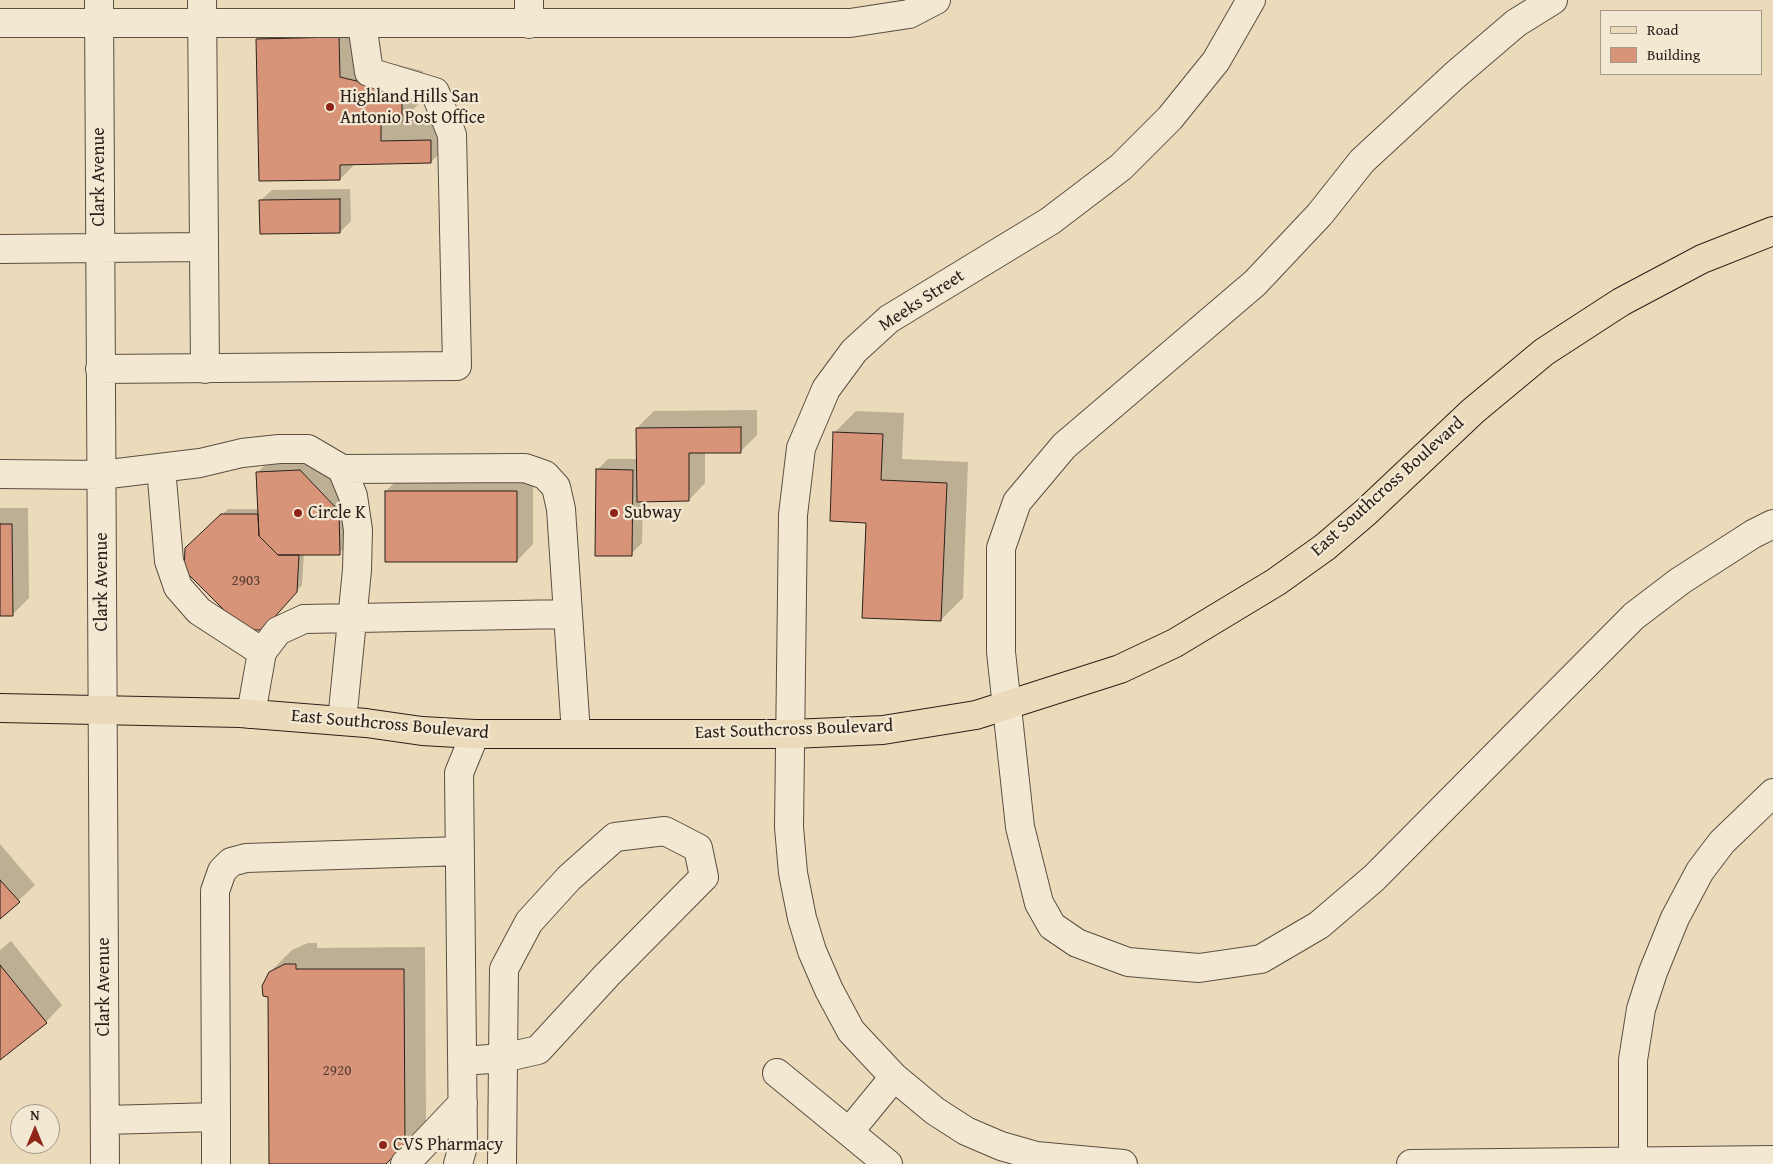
<!DOCTYPE html>
<html>
<head>
<meta charset="utf-8">
<style>
	body { margin:0 }
	#map { position:relative; width:1773px; height:1164px; overflow:hidden; background:#ecdbba; font-family:"Gentium Book Plus",serif }
	canvas { display:block }
	.legend { position:absolute; left:1600px; top:10px; width:162px; height:65px; box-sizing:border-box; background:#f3e8d2; border:1px solid #a39889; margin:0; padding:6px 9px; list-style:none; font-size:15px; color:#2b201b }
	.legend li { display:flex; align-items:center; gap:10px; height:25px }
	.legend b { width:25px; border:1px solid #a39889 }
	.north { position:absolute; left:10px; top:1104px; width:50px; height:50px; box-sizing:border-box; background:#f3e8d2; border:1px solid #a39889; border-radius:50%; rotate:0deg; font-size:14px; font-weight:700; line-height:20px; text-align:center; color:#2b201b }
	.north::after { content:''; display:block; margin:auto; width:18px; height:22px; background:#8f2418; clip-path:polygon(50% 0,100% 100%,50% 72%,0 100%) }
</style>
</head>
<body>
<div id="map">
<canvas width="1773" height="1164"></canvas>
<ul class="legend">
<li><b style="height:6px;background:#ecdbba"></b>Road</li>
<li><b style="height:14px;background:#d89479"></b>Building</li>
</ul>
<div class="north">N</div>
</div>
<script>
const g = document.querySelector('canvas').getContext('2d');
g.lineJoin = 'round';
function paint(path, color) { g.fillStyle = color; g.fill(path, 'evenodd'); }
const toPath = rows => new Path2D(rows.map(r => 'M' + r).join(''));
function strokePath(path, color, width, dash) { g.strokeStyle = color; g.lineWidth = width; g.lineCap = dash ? 'butt' : 'round'; g.setLineDash(dash || []); g.stroke(path); }
function write(font, color, halo, rows, align = 'center') {
  g.font = font + ' "Gentium Book Plus",serif'; g.lineWidth = 4.5; g.setLineDash([]); g.textBaseline = 'middle'; g.strokeStyle = halo; g.fillStyle = color; for (const [text, x, y, turn = 0] of rows) {
    g.save(); g.translate(x, y); g.rotate((+turn || 0) * Math.PI / 180); g.textAlign = isNaN(turn) ? turn : align; if (halo) g.strokeText(text, 0, 0); g.fillText(text, 0, 0); g.restore();
  }
}
paint(toPath([
	[360,16,361,56,423,71,424,99,403,119,452,118,453,140,431,162,355,164,340,179,257,40,279,18],
	[350,189,351,221,340,232,260,201,272,190],
	[757,410,757,435,740,452,705,452,705,483,689,500,643,501,642,543,631,554,597,470,608,459,638,459,637,428,654,411],
	[856,411,904,413,902,459,968,462,963,598,941,620,867,521,834,433],
	[317,454,355,494,356,537,339,553,304,553,302,585,268,623,186,549,228,509,259,509,258,472,274,456],
	[403,474,533,474,533,544,517,561,386,491],
	[0,508,28,508,29,598,12,615,0,615],
	[0,844,35,885,0,918],
	[11,941,62,1005,46,1022,0,1058,0,950],
	[308,943,317,943,317,948,425,947,426,1122,384,1164,271,1164,270,972,292,950]
]), '#0003');
const building = toPath([
	[339,37,340,77,402,92,402,122,381,123,381,141,431,140,431,163,340,165,340,180,259,181,256,39,339,37],
	[340,199,340,233,260,234,259,200,340,199],
	[741,427,741,453,689,453,689,501,637,502,636,428,741,427],
	[833,432,883,434,881,480,947,483,941,621,862,618,866,523,830,521,833,432],
	[596,469,633,470,632,556,595,556,596,469],
	[300,470,339,511,340,555,278,555,259,536,256,472,300,470],
	[385,491,517,491,517,562,385,562,385,491],
	[221,514,258,514,259,536,278,555,299,555,297,592,263,630,244,630,184,570,185,548,221,514],
	[0,524,12,524,13,616,0,616,0,524],
	[0,880,20,902,0,919,0,880],
	[285,964,296,964,296,969,404,969,405,1145,386,1164,269,1164,268,997,263,996,262,986,269,972,285,964],
	[0,965,47,1023,0,1060,0,965]
]);
paint(building, '#d89479');
strokePath(building, '#2b201b', 1);
const minor = toPath([
	[99,0,105,1164],
	[202,0,205,369],
	[529,0,529,24],
	[1553,0,1516,23,1454,76,1362,161,1320,214,1255,283,1064,446,1017,502,1001,548,1001,652,1020,827,1039,903,1052,926,1077,943,1128,962,1199,968,1261,959,1319,925,1374,878,1634,616,1680,581,1753,534,1773,524],
	[0,23,850,23,909,14,936,0],
	[0,249,202,247],
	[100,369,457,366,452,135,435,92,369,72,362,24],
	[161,468,169,561,178,587,199,611,262,652],
	[342,469,525,468,545,475,556,487,561,509,576,734],
	[0,474,101,475,200,463,242,453,279,449,308,449,342,469,353,496,358,530,357,570,342,721],
	[251,714,262,652,278,631,304,619,568,614],
	[463,1061,503,1058,538,1050,607,975,704,877,698,848,665,831,615,837,569,878,529,922,504,969,503,1058,502,1164],
	[777,1073,849,1132],
	[216,1117,215,891,222,871,231,862,246,858,460,851],
	[105,1120,216,1117,216,1164],
	[1633,1161,1633,1060,1641,1009,1653,972,1675,918,1700,871,1722,842,1773,793],
	[405,1164,463,1103],
	[458,1164,463,1146,459,773,475,734],
	[888,1164,849,1132,894,1077],
	[1123,1164,1036,1156,1001,1146,966,1131,935,1111,894,1077,851,1031,829,990,812,951,802,918,793,873,789,827,793,515,801,448,826,389,854,351,889,319,1050,221,1121,167,1170,118,1216,61,1251,0],
	[1411,1164,1773,1160]
]);
const major = toPath([
	[0,708,240,713,366,723,422,731,475,734,792,734,883,730,976,715,1120,669,1175,643,1276,582,1325,547,1366,512,1473,411,1544,352,1621,302,1702,259,1773,231]
]);
strokePath(minor, '#5b4f43', 30);
strokePath(major, '#2b201b', 30);
strokePath(minor, '#f3e8d2', 28);
strokePath(major, '#ecdbba', 28);
for (const [x, y, r, color] of [
	[330,107,5,"#8f2418"],
	[298,513,5,"#8f2418"],
	[614,513,5,"#8f2418"],
	[383,1145,5,"#8f2418"]
]) { const dot = new Path2D(); dot.arc(x, y, r, 0, 2 * Math.PI); g.fillStyle = color; g.fill(dot); strokePath(dot, '#f3e8d2', 2); }
write('15px', '#563d32', null, [
	["2903",246,581],
	["2920",337,1071]
]);
write('18px', '#2b201b', '#f3e8d2', [
	["Highland Hills San",340,97],
	["Antonio Post Office",340,118],
	["Circle K",308,513],
	["Subway",624,513],
	["CVS Pharmacy",393,1145]
], 'left');
write('18px', '#2b201b', '#f3e8d2', [
	["Clark Avenue",99,177,-90],
	["Meeks Street",922,301,-33],
	["East Southcross Boulevard",1388,487,-42],
	["Clark Avenue",102,582,-90],
	["East Southcross Boulevard",390,725,5],
	["East Southcross Boulevard",794,730,-2],
	["Clark Avenue",104,987,-90]
]);
</script>
</body>
</html>
